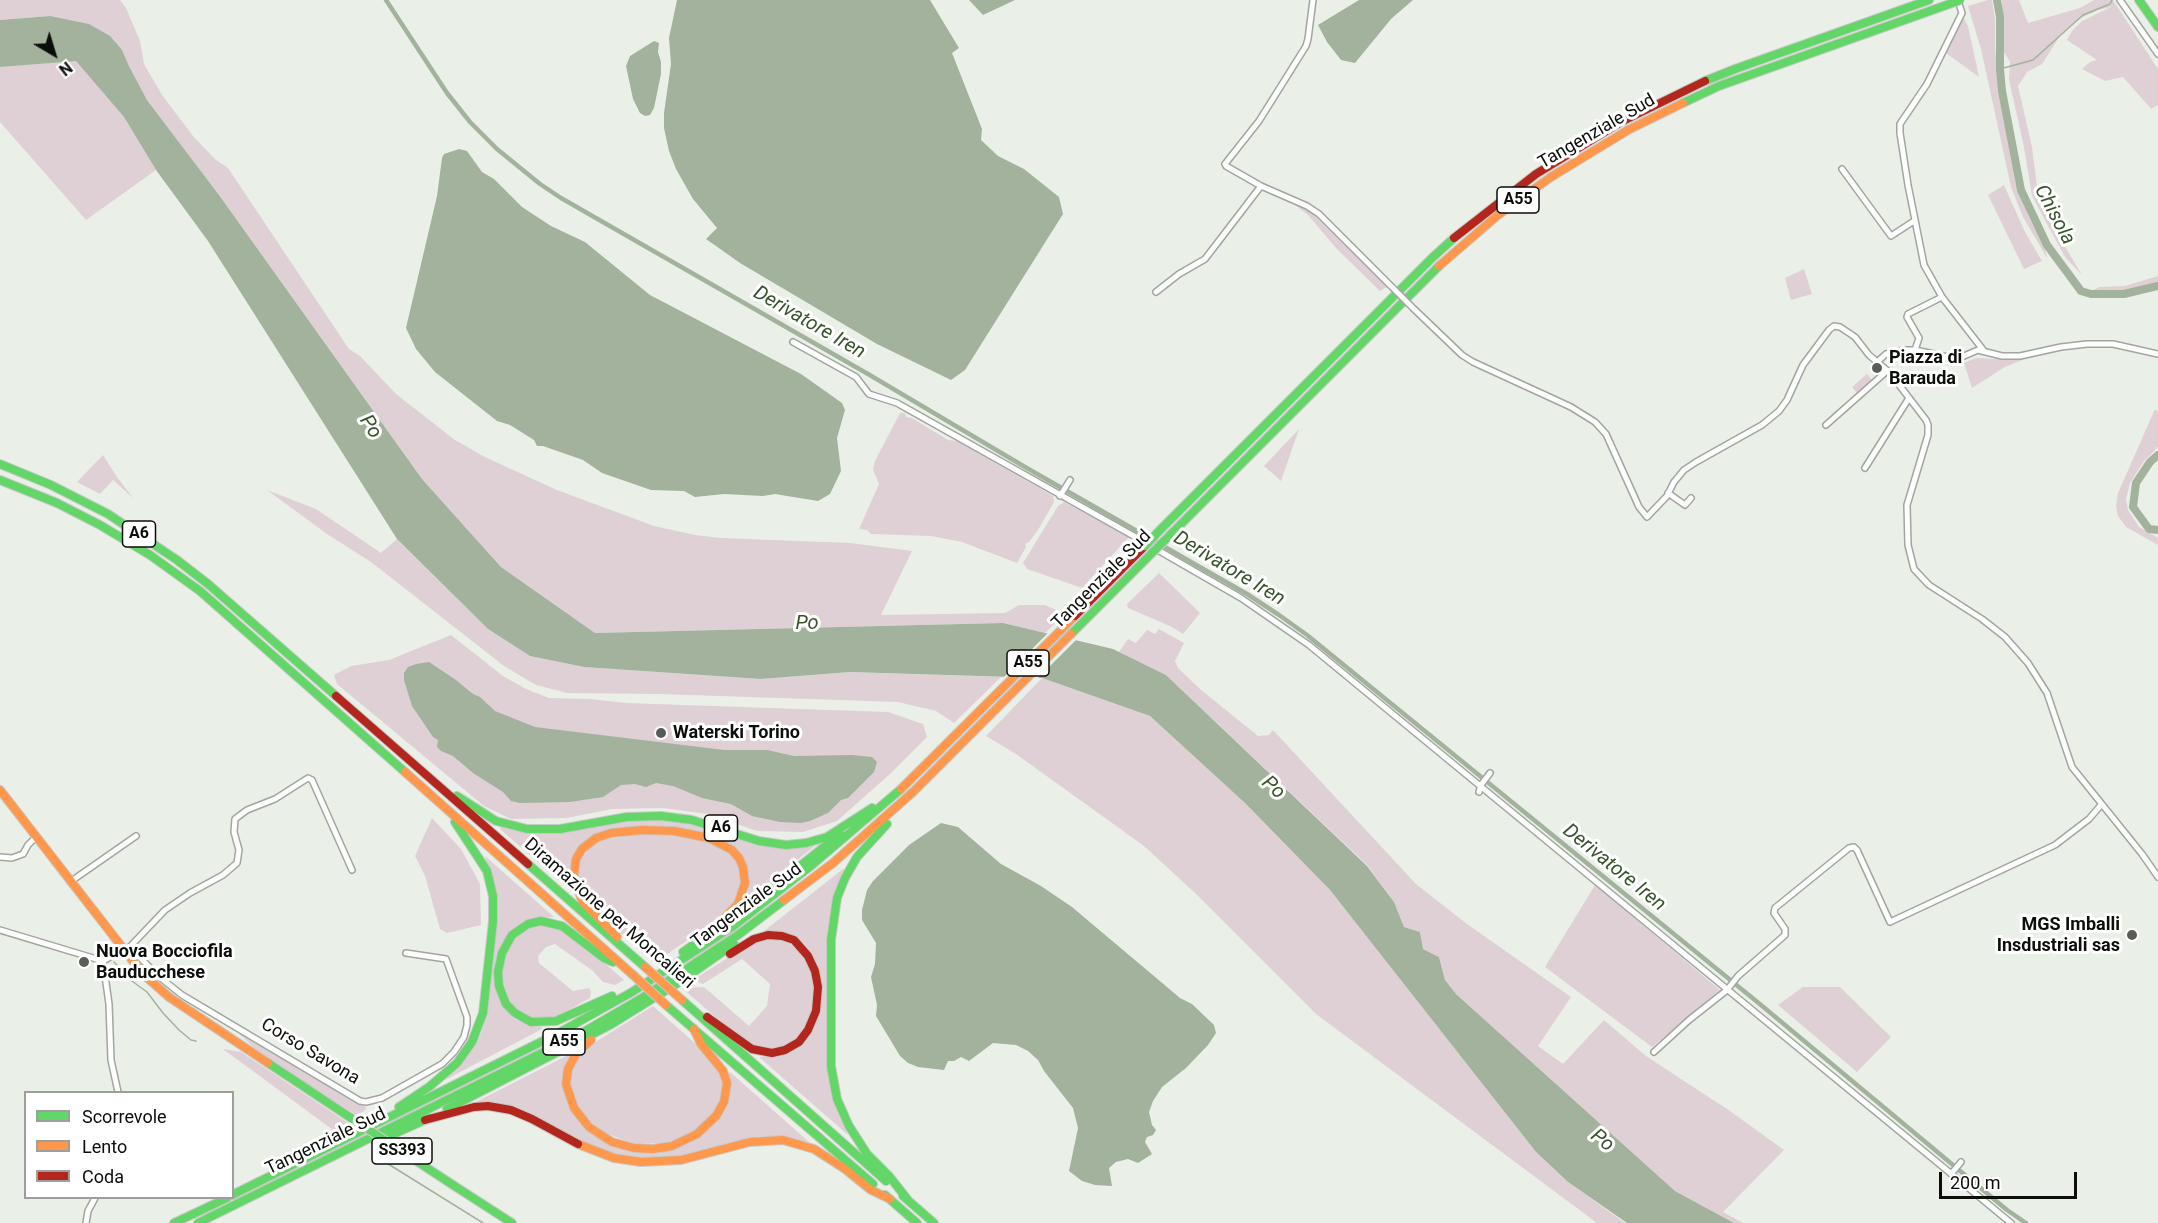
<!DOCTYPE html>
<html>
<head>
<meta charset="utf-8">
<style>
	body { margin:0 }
	#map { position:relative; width:2158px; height:1223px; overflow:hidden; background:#eaf0e8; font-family:Roboto,sans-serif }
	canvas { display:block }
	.legend { position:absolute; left:24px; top:1091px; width:210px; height:108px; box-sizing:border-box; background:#fff; border:2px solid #9d9f9d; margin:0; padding:8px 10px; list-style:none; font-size:18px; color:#0b0e09 }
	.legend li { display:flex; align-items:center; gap:12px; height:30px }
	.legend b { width:30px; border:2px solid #9d9f9d }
	.north { position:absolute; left:24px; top:24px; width:60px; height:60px; -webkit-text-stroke:4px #fff; paint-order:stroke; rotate:142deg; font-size:16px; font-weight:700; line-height:24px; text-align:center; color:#0b0e09 }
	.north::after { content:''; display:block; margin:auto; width:21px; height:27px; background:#0b0e09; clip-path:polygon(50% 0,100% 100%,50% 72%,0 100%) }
	.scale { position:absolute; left:1939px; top:1172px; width:138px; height:27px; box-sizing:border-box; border:3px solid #0b0e09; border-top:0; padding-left:8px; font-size:18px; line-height:21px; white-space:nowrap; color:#0b0e09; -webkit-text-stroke:4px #fff; paint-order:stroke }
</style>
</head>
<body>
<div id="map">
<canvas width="2158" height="1223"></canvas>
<ul class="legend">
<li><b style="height:8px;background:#63d668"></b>Scorrevole</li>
<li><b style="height:8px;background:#ff974d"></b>Lento</li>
<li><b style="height:8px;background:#b3261e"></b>Coda</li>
</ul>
<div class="north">N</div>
<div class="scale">200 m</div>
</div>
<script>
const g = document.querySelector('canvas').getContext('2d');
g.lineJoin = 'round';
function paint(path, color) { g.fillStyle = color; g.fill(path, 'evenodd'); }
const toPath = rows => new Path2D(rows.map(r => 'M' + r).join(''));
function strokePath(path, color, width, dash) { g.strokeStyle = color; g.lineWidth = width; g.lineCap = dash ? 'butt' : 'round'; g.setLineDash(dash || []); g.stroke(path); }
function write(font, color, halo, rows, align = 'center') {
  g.font = font + ' Roboto,sans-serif'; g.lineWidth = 6; g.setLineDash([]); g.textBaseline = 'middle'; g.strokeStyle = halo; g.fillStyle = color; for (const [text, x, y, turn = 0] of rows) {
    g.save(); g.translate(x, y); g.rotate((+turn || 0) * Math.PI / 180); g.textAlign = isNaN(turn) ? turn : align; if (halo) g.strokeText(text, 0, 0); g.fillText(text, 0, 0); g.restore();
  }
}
paint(toPath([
	[0,0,120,0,126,8,140,41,144,64,162,95,193,136,216,160,228,168,349,349,360,356,396,394,455,440,485,457,557,490,654,526,695,535,721,538,850,543,912,551,881,615,1005,613,1019,605,1045,605,1065,614,1045,633,1003,623,595,633,501,567,422,479,219,195,147,100,129,66,122,50,50,16,0,20],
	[1988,0,1992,0,1995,19,1995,48,2000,96,2016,186,2028,215,2045,247,2047,258,2023,217,2011,187,1981,49,1968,6],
	[2002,0,2019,0,2028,23,2080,8,2094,0,2113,0,2158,69,2158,105,2151,109,2123,77,2105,81,2082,69,2090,62,2097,60,2067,40,2072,31,2082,21,2111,7,2098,10,2081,18,2060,36,2042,64,2027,72,2018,86,2032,147,2038,194,2060,238,2082,275,2065,257,2032,196,2024,147,2009,80,2010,62,2004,52],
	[1963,17,1968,26,1979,77,1946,53],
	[76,60,124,117,156,170,86,220,0,122,0,67],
	[2004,185,2025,232,2042,261,2024,269,1988,195],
	[1295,205,1310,211,1387,287,1380,291,1336,248,1308,215],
	[1804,269,1812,294,1791,300,1785,278],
	[2158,276,2158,285,2124,292,2094,290,2099,287,2125,286],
	[2030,357,2005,367,1972,388,1964,363,1976,358,2013,360],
	[1867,374,1872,380,1857,393,1852,387],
	[2155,409,2158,412,2158,447,2144,461,2130,483,2126,499,2128,510,2139,527,2158,538,2158,545,2126,527,2118,516,2116,506,2118,493],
	[900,413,905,413,906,417,912,418,948,440,957,441,1053,496,1054,502,1038,530,1029,542,1025,544,1026,547,1017,563,962,542,931,536,871,534,867,530,859,529,879,484,873,470,875,461],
	[1299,429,1281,481,1264,466],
	[103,455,117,477,133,498,113,480,100,494,77,482],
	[267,490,316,509,381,553,397,539,488,629,530,656,584,667,761,679,850,672,1001,677,954,723,936,711,898,702,659,694,567,693,536,685,504,666,371,562,327,534],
	[1064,502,1129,537,1082,588,1027,569,1023,563,1058,506],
	[1159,573,1200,613,1183,634,1170,626,1128,608,1127,604],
	[1159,629,1184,643,1175,661,1178,668,1200,689,1258,736,1269,735,1273,730,1416,884,1467,924,1571,997,1538,1046,1563,1064,1604,1020,1646,1056,1730,1111,1784,1150,1723,1212,1743,1223,1734,1223,1675,1191,1456,994,1445,980,1439,957,1423,949,1420,932,1404,927,1394,902,1367,865,1166,675,1119,652,1128,639,1136,643,1147,630,1155,634],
	[451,635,503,676,526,689,549,698,590,699,626,703,888,712,923,724,927,737,890,774,837,821,803,832,757,831,708,814,663,808,612,809,567,818,511,819,484,806,337,684,334,675,351,666,389,660],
	[1042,678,1150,716,1246,804,1330,890,1536,1152,1568,1182,1625,1223,1597,1223,1316,1014,1195,893,1144,846,1016,754,986,736],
	[432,818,461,849,480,884,481,925,447,933,440,929,425,876,415,856],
	[646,819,687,823,763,846,815,846,747,899,749,882,747,866,729,843,720,838,710,835,597,834,571,865,572,892,500,829,501,827,519,832,545,834],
	[638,834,663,834,688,837,718,846,730,852,735,859,741,875,741,887,737,898,730,908,698,933,654,963,592,907,583,895,577,877,580,860,592,845,607,839],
	[485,856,554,917,538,918,525,921,513,929,496,988,504,1007,513,1018,534,1027,541,1027,542,1029,445,1080,472,1050,481,1034,485,1020,497,915],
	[843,869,845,869,832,904,828,931,834,1101,848,1135,759,1057,781,1056,793,1051,811,1032,818,968,808,948,798,939,785,932,764,931],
	[1595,885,1720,990,1652,1047,1545,967],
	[533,925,556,926,572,935,624,980,615,985,603,982,593,971,555,944,546,947,538,956,539,963,573,991,589,988,591,991,590,998,556,1017,533,1018,522,1014,512,1005,506,993,503,985,502,968,505,953,518,934],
	[766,939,785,941,800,951,810,968,815,990,813,1008,801,1035,791,1044,773,1049,759,1048,742,1040,682,988,704,987,749,1026,767,1006,770,984,742,959,703,984,696,981,696,978,748,945],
	[1803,987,1840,987,1891,1037,1857,1072,1778,1005],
	[653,1006,705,1052,720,1072,723,1083,721,1101,712,1117,694,1131,675,1140,662,1143,635,1144,608,1134,587,1119,574,1099,570,1082,571,1074,577,1059,589,1046],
	[236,1031,367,1108,358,1116,262,1055],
	[223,1049,241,1052,348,1123,333,1130],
	[570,1054,563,1087,567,1102,571,1109,608,1142,679,1147,698,1138,714,1124,726,1107,729,1098,730,1087,728,1074,730,1072,809,1142,780,1136,760,1136,678,1157,631,1158,593,1148,521,1109,504,1104,474,1103]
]), '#dfd0d5');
paint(toPath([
	[677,0,930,0,959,48,952,53,982,129,981,140,998,156,1024,169,1059,197,1063,214,965,370,951,380,877,344,740,263,706,239,717,228,693,199,676,169,669,151,664,128,664,113,671,64,669,38],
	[969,0,1015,0,983,15],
	[1359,0,1413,0,1391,19,1355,63,1341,60,1327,42,1318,25],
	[50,16,89,24,110,36,122,50,129,66,147,100,219,195,422,479,501,567,595,633,1003,623,1113,649,1166,675,1367,866,1394,902,1404,927,1420,932,1423,949,1439,957,1445,980,1456,994,1675,1191,1734,1223,1627,1223,1568,1182,1536,1152,1330,890,1246,804,1150,716,1042,678,850,672,761,679,584,667,530,656,488,629,397,539,208,241,156,170,124,117,76,61,0,67,0,20],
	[654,41,659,43,658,52,661,62,661,74,654,108,650,115,645,116,640,113,633,99,626,66,630,56],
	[459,149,467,151,482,172,494,179,522,207,551,226,585,242,650,295,801,374,842,403,845,410,837,438,841,471,830,494,818,501,775,494,763,496,724,494,695,497,684,491,651,490,602,473,583,460,543,446,537,446,534,440,510,425,497,421,435,372,416,349,406,328,437,196,442,158,444,154],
	[429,662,456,680,473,694,480,697,495,711,535,727,724,750,767,750,794,756,852,755,872,757,877,762,874,772,848,798,841,800,828,813,810,821,801,823,780,822,752,816,731,804,702,798,673,786,656,783,646,787,635,784,621,785,603,797,570,802,520,803,511,801,503,792,473,773,453,756,441,751,437,747,438,740,433,737,412,706,404,680,404,673,408,667,416,664],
	[941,823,958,827,1001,864,1041,886,1072,907,1180,998,1192,1004,1214,1025,1216,1033,1208,1045,1186,1068,1162,1087,1153,1101,1149,1112,1152,1125,1156,1130,1153,1135,1147,1137,1145,1142,1152,1154,1138,1163,1128,1159,1116,1162,1109,1168,1112,1186,1095,1185,1082,1181,1069,1171,1078,1128,1073,1108,1044,1071,1038,1060,1028,1051,1016,1045,993,1043,969,1061,961,1057,954,1061,948,1061,944,1070,918,1067,908,1063,900,1056,876,1016,877,1005,871,977,875,964,876,943,862,920,862,910,867,890,873,881,909,845]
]), '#a3b29c');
paint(toPath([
	[1050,631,1079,637,1035,681,1001,680]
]), '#eaf0e8');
strokePath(toPath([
	[2000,69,2033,60,2083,15,2110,4,2112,0],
	[114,962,126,975],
	[99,970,110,969,125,976,147,992,163,1013,179,1030,191,1040,196,1041],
	[377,1157,483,1223]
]), '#a3b29c', 1.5);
strokePath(toPath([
	[386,0,447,93,470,122,497,149,540,184,561,198,868,374,1025,467,1247,594,1279,615,1307,635,1761,1005,2007,1210,2026,1223]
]), '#a3b29c', 4.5);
strokePath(toPath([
	[1997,0,2000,17,2000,69,2002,91,2021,190,2047,245,2081,291,2091,294,2124,294,2158,286],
	[2158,455,2150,462,2136,483,2133,507,2149,529,2158,530]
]), '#a3b29c', 8);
const street = toPath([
	[1313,0,1308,39,1306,46,1259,121,1225,164,1226,166,1261,186,1307,206,1319,214,1384,279],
	[2120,0,2158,54],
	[1958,1,1962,13,1927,84,1900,124,1900,133,1908,185,1924,265,1942,297,1984,351],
	[1842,169,1891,236,1914,221],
	[1156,292,1179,274,1205,259,1261,186],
	[1414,309,1462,355,1473,362,1571,407,1595,422,1606,434,1639,507,1647,517,1667,496,1674,482,1684,470,1696,462,1762,425,1779,411,1787,400,1803,365,1829,330,1834,326,1840,327,1855,337,1869,355,1890,373,1926,420,1928,425,1928,435,1907,505,1908,545,1914,569,1929,585,1982,619,2005,637,2028,663,2047,693,2072,767,2142,854,2158,877],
	[793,342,856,377,869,394,897,403,1148,544],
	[1915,350,1919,338,1907,317,1908,314,1942,297],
	[1877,362,1886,354,1904,350,1915,350,1957,359,1978,350,2002,356,2020,356,2061,347,2087,344,2113,344,2158,354],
	[1826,425,1887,371],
	[1865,468,1909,398],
	[1668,493,1685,505,1691,498],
	[1060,496,1070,480],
	[1156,549,1241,598,1309,645,2011,1223],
	[1479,792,1481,785,1490,773],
	[0,857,12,858,23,854,28,845,36,837],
	[70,882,136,836],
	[0,930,103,961,117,953,124,953,165,910,190,893,223,875,237,863,239,850,234,832,235,819,247,810,275,799,308,778,312,780,352,870],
	[130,947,157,975,182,995,360,1101,366,1102,382,1098,442,1064,454,1052,464,1037,467,1025,467,1017,446,959,406,953],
	[103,961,109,1004,111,1060,118,1092],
	[1654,1052,1689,1020,1727,990,1738,976,1785,935,1785,929,1774,913,1775,908,1849,848,1854,847,1857,850,1890,922,2055,845,2089,819,2101,805],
	[1951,1174,1961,1162],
	[86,1223,88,1211,95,1198]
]);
const fast = toPath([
	[2139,0,2158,27],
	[1705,81,1735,69,1929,0],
	[1683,103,1719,86,1955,2],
	[0,464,51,485,108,514,177,560,208,584,336,696],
	[0,480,57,503,100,525,150,555,200,591,405,772],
	[1161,529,1432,258,1454,238],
	[1170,535,1439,266],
	[1071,634,1154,551],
	[457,796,496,821,527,829,560,829,627,817,661,816,692,820,759,841,786,845,806,843,827,837,872,808],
	[887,824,857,857,845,878,837,898,831,940,831,1066,837,1099,849,1126,867,1154,889,1176,908,1200],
	[528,864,645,967],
	[683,952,760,898,840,834],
	[612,996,556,1021,531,1022,515,1013,506,1004,499,986,498,972,502,953,512,935,528,924,541,921,562,926,604,958,613,962],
	[682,1000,886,1181],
	[666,1005,873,1184],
	[268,1063,351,1118],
	[399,1107,429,1087,457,1063,472,1042,483,1013,493,921,493,896,487,871,455,822],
	[447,1109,610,1025,681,981,734,944],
	[376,1142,429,1118],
	[453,1185,512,1223],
	[232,1195,555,1035,632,992,732,927,812,865,901,789],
	[885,1195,917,1223],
	[903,1196,934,1223],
	[174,1223,227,1198],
	[198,1223,580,1034,642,998,738,935,784,900]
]);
const slow = toPath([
	[1439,266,1498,215,1551,177,1628,130,1683,103],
	[405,772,632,974],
	[901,789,1075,616],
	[0,790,143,974,169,997,268,1063],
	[784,900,833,863,913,792,1071,634],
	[617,937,582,901,574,876,576,859,582,849,596,838,611,833,642,830,674,831,709,838,732,850,739,858,743,867,745,883,738,904,724,918],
	[591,1040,576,1054,568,1069,566,1084,574,1108,589,1127,612,1142,634,1148,653,1149,672,1146,697,1134,716,1116,724,1102,727,1083,723,1071,701,1044,694,1029],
	[578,1144,614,1158,641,1162,681,1160,750,1142,783,1140,814,1149,845,1169,871,1190,890,1199]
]);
const jam = toPath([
	[1454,238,1536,174,1621,122,1705,81],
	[1075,616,1145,546],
	[336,696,528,864],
	[707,1017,752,1049,772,1053,785,1050,799,1042,808,1030,816,1011,818,987,815,971,808,956,794,940,782,936,768,935,754,939,730,954],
	[425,1120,474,1107,488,1106,511,1110,532,1119,578,1144]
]);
strokePath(street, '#a1a6a0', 8);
strokePath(fast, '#c7c9c6', 10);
strokePath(slow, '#c7c9c6', 10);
strokePath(jam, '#c7c9c6', 10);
strokePath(street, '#fcfdfc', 5);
strokePath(fast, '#63d668', 8);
strokePath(slow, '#ff974d', 8);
strokePath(jam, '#b3261e', 8);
const streetBridge = toPath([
	[1384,279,1414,309]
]);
const fastBridge = toPath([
	[1955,2,1960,0],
	[1145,546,1161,529],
	[1154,551,1170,535],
	[351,1118,453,1185]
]);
const slowBridge = toPath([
	[645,967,682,1000],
	[632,974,666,1005]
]);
strokePath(streetBridge, '#a1a6a0', 8, []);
strokePath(fastBridge, '#c7c9c6', 10, []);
strokePath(slowBridge, '#c7c9c6', 10, []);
strokePath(streetBridge, '#fcfdfc', 5);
strokePath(fastBridge, '#63d668', 8);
strokePath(slowBridge, '#ff974d', 8);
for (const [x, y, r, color] of [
	[1877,368,6,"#595d57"],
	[661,733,6,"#595d57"],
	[2132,935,6,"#595d57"],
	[84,962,6,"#595d57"]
]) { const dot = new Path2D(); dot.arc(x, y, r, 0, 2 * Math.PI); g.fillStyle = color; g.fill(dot); strokePath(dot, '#fff', 2); }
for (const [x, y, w] of [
	[1518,200,42],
	[139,534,33],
	[1028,663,42],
	[721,828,33],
	[564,1042,42],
	[402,1151,60]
]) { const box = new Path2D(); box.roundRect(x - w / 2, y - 13, w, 26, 4.5); g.fillStyle = '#fff'; g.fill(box); strokePath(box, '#0b0e09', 1.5); }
write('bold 16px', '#0b0e09', null, [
	["A55",1518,200],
	["A6",139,534],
	["A55",1028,663],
	["A6",721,828],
	["A55",564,1042],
	["SS393",402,1151]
]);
write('18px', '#0b0e09', '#fff', [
	["Tangenziale Sud",1597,132,-30],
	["Tangenziale Sud",1102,580,-45],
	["Tangenziale Sud",747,906,-36],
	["Diramazione per Moncalieri",609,914,41],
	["Corso Savona",310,1052,31],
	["Tangenziale Sud",326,1142,-26]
]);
write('bold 18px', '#0b0e09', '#fff', [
	["Piazza di",1889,358],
	["Barauda",1889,379],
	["Waterski Torino",673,733],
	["MGS Imballi",2120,925,"right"],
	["Insdustriali sas",2120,946,"right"],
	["Nuova Bocciofila",96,952],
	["Bauducchese",96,973]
], 'left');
write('italic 20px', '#375329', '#fff', [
	["Chisola",2054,215,62],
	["Derivatore Iren",809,323,30],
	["Po",370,427,57],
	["Derivatore Iren",1229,569,31],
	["Po",807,624],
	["Po",1273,788,43],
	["Derivatore Iren",1614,868,39],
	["Po",1602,1141,38]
]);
</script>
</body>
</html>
